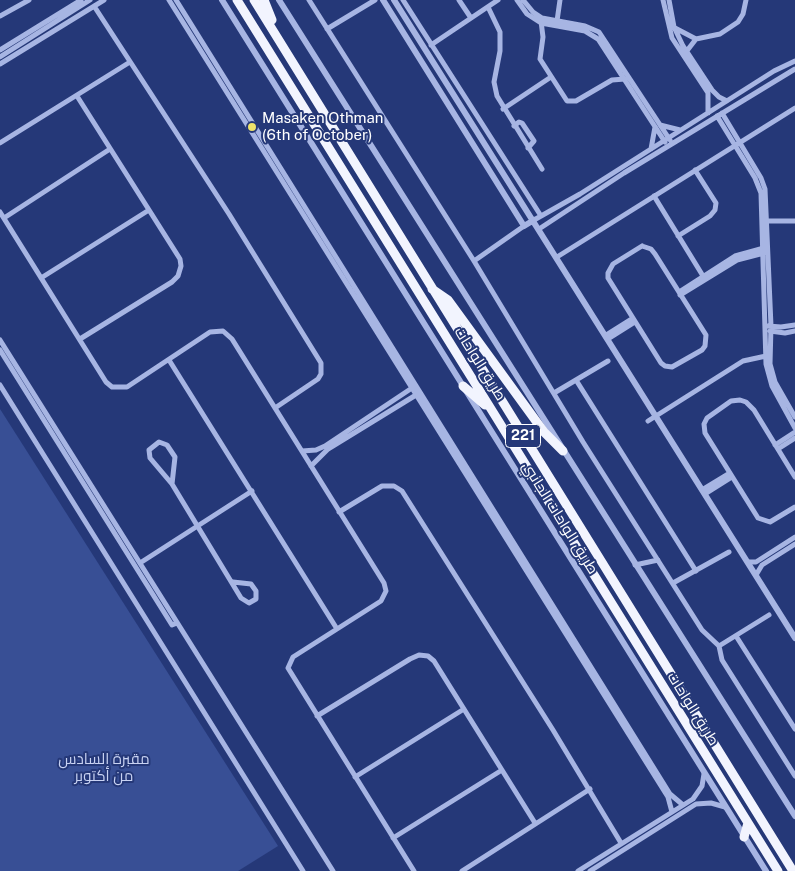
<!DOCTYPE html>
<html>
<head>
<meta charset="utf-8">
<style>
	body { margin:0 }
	canvas { display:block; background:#253878 }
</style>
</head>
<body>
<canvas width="795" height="871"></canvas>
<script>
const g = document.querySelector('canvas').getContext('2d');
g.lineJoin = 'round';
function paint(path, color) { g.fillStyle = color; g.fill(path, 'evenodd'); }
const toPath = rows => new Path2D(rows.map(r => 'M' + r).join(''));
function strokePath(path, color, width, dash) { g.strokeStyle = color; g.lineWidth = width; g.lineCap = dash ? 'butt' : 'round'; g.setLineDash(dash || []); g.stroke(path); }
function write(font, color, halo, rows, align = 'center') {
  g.font = font + ' "Public Sans",Cairo,sans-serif'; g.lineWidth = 4; g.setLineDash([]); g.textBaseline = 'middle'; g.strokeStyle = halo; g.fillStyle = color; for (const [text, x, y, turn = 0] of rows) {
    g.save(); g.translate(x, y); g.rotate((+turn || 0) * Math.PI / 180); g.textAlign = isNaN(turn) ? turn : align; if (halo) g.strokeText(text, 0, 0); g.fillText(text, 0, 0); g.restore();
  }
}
paint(toPath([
	[0,409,278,846,238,871,0,871]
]), '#384f95');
strokePath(toPath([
	[169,0,668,797,672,812],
	[176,0,670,794,683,805],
	[309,0,474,261,583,442,702,630,719,646,722,660,795,776],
	[403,0,541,216],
	[459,0,471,18],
	[517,0,527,14,541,23,585,31,598,39,665,142],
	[523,0,533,12,542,18,585,26,599,32,670,140],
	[663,0,672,38,708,93,708,113],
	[669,0,674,27,683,46,712,90,719,97,727,101],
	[94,6,229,214,321,363,321,374,318,379,275,408],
	[488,7,500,32,500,51,494,82,497,96,542,169],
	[0,16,29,0],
	[541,21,543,37,540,59,567,101,576,101,612,80,625,79],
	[557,21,560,0],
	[675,28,696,39,720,34,738,22,743,14,746,0],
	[327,29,375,0],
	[431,45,498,0],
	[0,50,81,0],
	[686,52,696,39],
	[0,57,90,0],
	[0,64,104,0],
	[77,96,180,259,181,266,178,276,172,282,80,339],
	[503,109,551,77],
	[722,113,761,178,765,189,771,326,770,364,775,382,795,417],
	[717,116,755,178,761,193,766,364,772,386,795,428],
	[660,125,680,130],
	[514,126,519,122,522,123,534,141,528,148],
	[0,143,130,62],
	[651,149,655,127],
	[654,196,703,276],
	[0,212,106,382,112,387,127,387,210,332,223,331,232,339,384,583,386,591,381,601,293,657,288,668,414,871],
	[4,218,110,149],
	[534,220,580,194,774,71,795,61],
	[768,221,795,221],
	[539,229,624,173,795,69],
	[678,236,710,216,715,210,716,203,695,170],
	[642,246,651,249,655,254,706,335,705,346,702,350,672,367,665,366,661,363,608,278,608,273,613,264,642,246],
	[557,257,795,108],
	[474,261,524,226],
	[41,278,149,210],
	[679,292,735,256,764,248],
	[680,295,737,260,764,253],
	[768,326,781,327,795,325],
	[770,331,785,333,795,331],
	[606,335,633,318],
	[608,339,635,322],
	[0,340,333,871],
	[0,350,172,625,177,623],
	[169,360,337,629],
	[576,380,696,571],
	[0,385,303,871],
	[554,393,608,361],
	[648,421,743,361,766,356],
	[775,445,795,432],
	[778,449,795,438],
	[302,451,316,450,325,446,412,388],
	[311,466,328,449,416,395],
	[795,477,754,410,746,402,740,400,731,401,707,418,704,424,705,433,758,518,770,522,795,507],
	[172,484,150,458,149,450,159,442,167,445,175,457,172,484,241,598,249,603,256,599,256,591,251,584,233,582],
	[702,490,730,473],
	[705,494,732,477],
	[339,512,382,486,394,486,402,491,553,730,621,843],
	[748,562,756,562,795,537],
	[140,563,252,491],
	[635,565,658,560],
	[756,575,762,565,795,544],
	[673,583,729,552],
	[736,636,795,729],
	[719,646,769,615],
	[317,716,410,659,419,655,428,656,434,661,535,823],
	[355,777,464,709],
	[393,838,502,770],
	[462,871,590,789],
	[578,871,693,799,702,786,704,774],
	[590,871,696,804,711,803,725,807]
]), '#a7b5e3', 5);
strokePath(toPath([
	[222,0,766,871],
	[279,0,795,816],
	[383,0,524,226,534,220],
	[394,0,795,638]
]), '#a7b5e3', 6);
strokePath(toPath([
	[237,0,778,871],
	[254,0,793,871],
	[264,0,272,20],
	[432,289,448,300,544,432,563,451],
	[463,386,485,405],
	[744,837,748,823]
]), '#f2f4fe', 9);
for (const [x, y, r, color] of [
	[252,127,5,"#ede26b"]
]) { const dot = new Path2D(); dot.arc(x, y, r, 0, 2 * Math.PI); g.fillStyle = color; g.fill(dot); strokePath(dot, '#253878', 2); }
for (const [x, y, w] of [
	[523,436,35]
]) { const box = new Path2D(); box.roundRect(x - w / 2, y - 11.5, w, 23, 4); g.fillStyle = '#253878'; g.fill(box); strokePath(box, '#fff', 1); }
write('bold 14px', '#fff', null, [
	["221",523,436]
]);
write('15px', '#fff', '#253878', [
	["Masaken Othman",262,118],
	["(6th of October)",262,135]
], 'left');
write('15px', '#fff', '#253878', [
	["طريق الواحات",480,364,58],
	["طريق الواحات الجانبي",560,518,58],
	["طريق الواحات",693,709,58]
]);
write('15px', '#c9d3f3', '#253878', [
	["مقبرة السادس",104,759],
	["من أكتوبر",104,776]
]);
</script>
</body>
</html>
